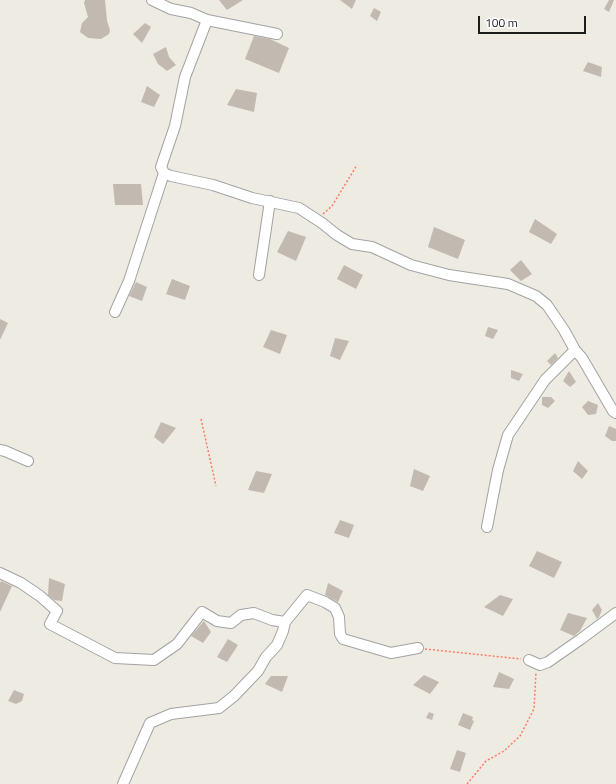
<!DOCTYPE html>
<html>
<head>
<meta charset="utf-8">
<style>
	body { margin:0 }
	#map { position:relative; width:616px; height:784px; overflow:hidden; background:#eeebe2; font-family:"Titillium Web",sans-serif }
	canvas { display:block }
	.scale { position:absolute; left:478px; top:16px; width:108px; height:18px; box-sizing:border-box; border:2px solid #1c1c1c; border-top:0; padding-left:5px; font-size:12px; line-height:14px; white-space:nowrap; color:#1c1c1c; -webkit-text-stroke:3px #fff; paint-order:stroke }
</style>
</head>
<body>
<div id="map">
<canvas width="616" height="784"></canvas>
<div class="scale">100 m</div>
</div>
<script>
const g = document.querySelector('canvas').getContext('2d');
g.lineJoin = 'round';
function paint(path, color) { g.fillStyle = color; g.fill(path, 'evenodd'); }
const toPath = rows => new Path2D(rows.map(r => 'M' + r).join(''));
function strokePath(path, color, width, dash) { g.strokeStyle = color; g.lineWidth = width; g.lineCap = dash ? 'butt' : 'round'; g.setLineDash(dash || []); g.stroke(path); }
paint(toPath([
	[85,0,105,0,107,21,110,30,109,34,101,39,88,38,80,32,82,23,88,17,84,3],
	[219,0,243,0,227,10],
	[340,0,356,0,352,9],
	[609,0,614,0,609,12,604,9],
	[374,8,381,12,377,21,370,16],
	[145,23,151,27,142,43,133,34],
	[254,36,270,39,289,48,279,73,245,59],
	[166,47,169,57,176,65,167,71,158,64,153,54],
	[588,62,602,67,601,77,583,71],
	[147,86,160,95,154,107,141,102],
	[236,89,257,93,254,112,227,105],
	[113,184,141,184,143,205,115,205],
	[535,219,557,234,551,244,529,232],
	[434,227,465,240,458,259,428,247],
	[288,231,306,237,296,261,277,252],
	[521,260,532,274,521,281,510,270],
	[344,265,363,275,356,289,337,279],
	[172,279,190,286,185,300,166,294],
	[136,282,147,287,142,301,129,296],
	[0,319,8,323,0,340],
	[488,327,498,330,493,339,485,336],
	[271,330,287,335,280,354,263,347],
	[335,338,349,341,340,360,330,356],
	[555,353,558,358,551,365,547,361],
	[511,370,523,374,519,381,511,378],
	[569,371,576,382,570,387,563,381],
	[542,397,551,397,555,401,548,408,542,405],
	[588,401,598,405,596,414,588,415,582,407],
	[161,422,176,428,163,444,154,437],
	[609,426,616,429,616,441,612,441,605,436],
	[578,461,588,471,582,479,573,471],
	[414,469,430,476,423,491,410,486],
	[256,471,272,474,264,493,248,490],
	[340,520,354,525,349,538,334,533],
	[537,551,562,562,554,578,529,566],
	[49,578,65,584,62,601,54,600,48,595],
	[1,581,12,586,0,612,0,583],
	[328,583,343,591,338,602,325,595],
	[500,595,513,599,503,616,484,607],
	[598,603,602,610,599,617,597,619,592,610],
	[568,613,587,618,580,631,574,636,560,630],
	[204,621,211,632,203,643,191,636],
	[228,639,238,645,227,662,217,657],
	[499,672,514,679,509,689,493,687],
	[424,675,439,682,430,694,413,685],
	[271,676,288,676,282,692,265,684],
	[14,690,24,694,22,701,16,704,8,701],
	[429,712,434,714,432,720,426,718],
	[463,713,473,717,472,720,474,721,470,730,458,725],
	[457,750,466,753,460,772,450,769]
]), '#c2bab1');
const minor = toPath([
	[152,0,171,9,191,13,207,20,185,77,175,126,161,167,164,173,171,176,213,185,252,198,299,208,322,223,337,235,352,244,372,247,411,265,449,275,508,284,536,296,547,305,564,330,575,350,582,358,613,411,616,413],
	[207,20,277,34],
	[259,275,270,201],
	[115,312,129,281,164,173],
	[0,450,5,451,28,461],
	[487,527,498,470,508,435,545,380,575,350],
	[0,573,21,583,40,596,57,611,50,624,115,658,154,660,177,644,202,612,217,621,231,623,241,615,254,613,272,620,285,622],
	[529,660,540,665,548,662,581,639,616,613],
	[123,784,150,723,171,714,219,708,234,696,258,671,266,657,277,645,283,631,285,622,307,595,325,602,335,608,339,617,340,634,343,639,391,653,418,648]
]);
strokePath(minor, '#a3a3a3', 12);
strokePath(toPath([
	[323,214,332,206,357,165],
	[201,419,216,486],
	[425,649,521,659],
	[467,784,486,761,504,751,520,736,534,709,536,672]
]), '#fb7c66', 1.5, [2, 2]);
strokePath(minor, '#fff', 10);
</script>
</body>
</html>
